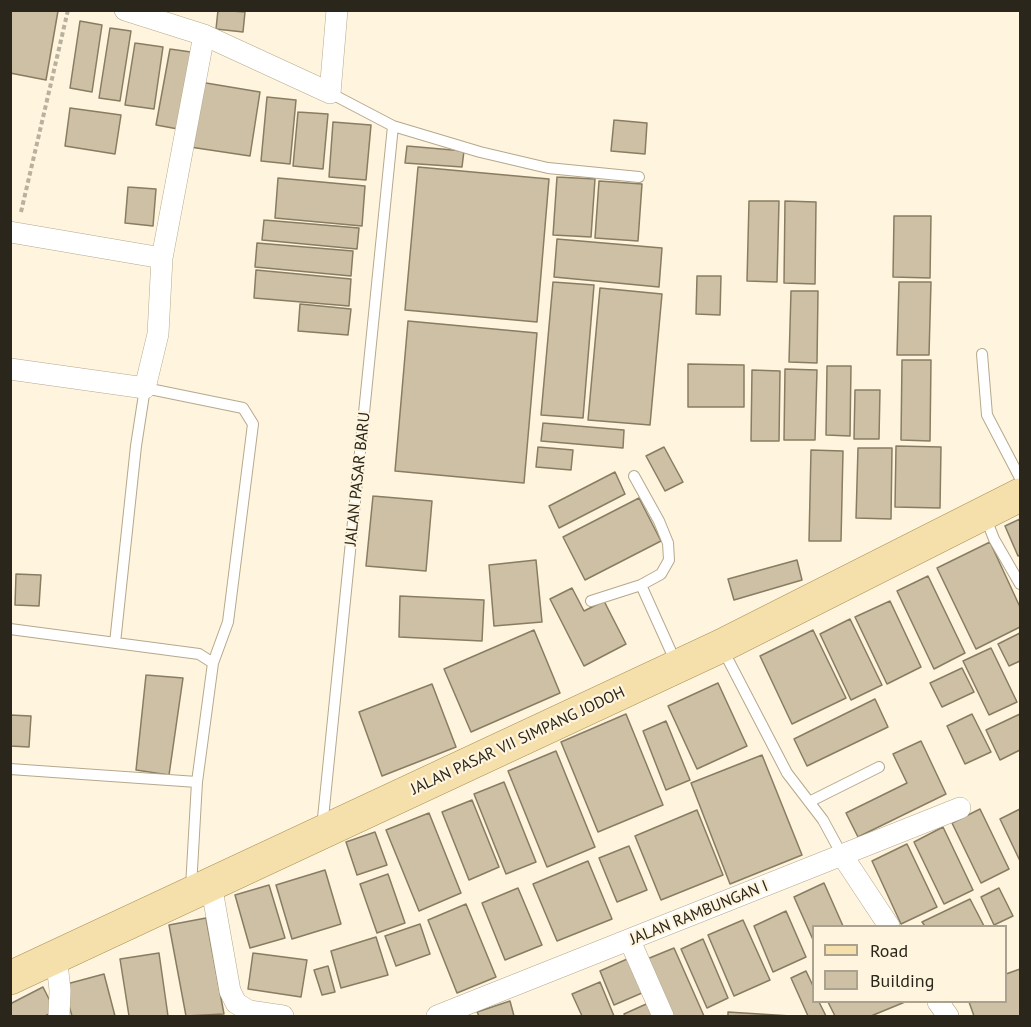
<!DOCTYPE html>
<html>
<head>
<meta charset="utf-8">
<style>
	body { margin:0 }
	#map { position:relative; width:1031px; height:1027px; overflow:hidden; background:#fff4dd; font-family:"PT Sans",sans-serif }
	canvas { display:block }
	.frame { position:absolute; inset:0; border:12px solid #2a261b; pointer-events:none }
	.legend { position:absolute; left:812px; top:925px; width:195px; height:78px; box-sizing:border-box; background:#fff4dd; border:2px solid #aaa28f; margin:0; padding:8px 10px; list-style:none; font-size:18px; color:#2a261b }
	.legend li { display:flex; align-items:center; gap:12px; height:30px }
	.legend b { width:30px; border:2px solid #aaa28f }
</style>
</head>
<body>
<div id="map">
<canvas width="1031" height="1027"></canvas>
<div class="frame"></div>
<ul class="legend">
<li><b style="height:8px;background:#f5dfaa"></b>Road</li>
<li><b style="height:16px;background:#cdc0a4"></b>Building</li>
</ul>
</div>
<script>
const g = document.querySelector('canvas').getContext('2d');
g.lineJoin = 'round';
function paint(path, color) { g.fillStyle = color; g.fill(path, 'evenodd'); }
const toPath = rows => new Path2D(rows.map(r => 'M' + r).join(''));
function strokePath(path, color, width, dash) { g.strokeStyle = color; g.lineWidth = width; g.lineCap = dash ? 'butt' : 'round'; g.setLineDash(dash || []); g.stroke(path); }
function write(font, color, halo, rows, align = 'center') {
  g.font = font + ' "PT Sans",sans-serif'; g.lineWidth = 4.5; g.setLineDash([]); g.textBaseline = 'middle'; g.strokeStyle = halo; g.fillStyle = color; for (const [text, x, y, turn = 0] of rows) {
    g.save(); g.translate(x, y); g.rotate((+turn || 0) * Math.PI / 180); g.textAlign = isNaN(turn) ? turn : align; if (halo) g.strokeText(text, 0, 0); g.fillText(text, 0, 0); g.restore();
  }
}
const building = toPath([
	[10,10,58,11,46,80,10,73,10,10],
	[218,10,245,12,243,32,216,29,218,10],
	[80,21,102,25,92,92,70,88,80,21],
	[110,28,131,31,120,101,99,98,110,28],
	[135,43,163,47,154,109,125,105,135,43],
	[170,49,191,52,178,129,156,125,170,49],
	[200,82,260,92,250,156,190,147,200,82],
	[267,97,296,100,290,164,261,161,267,97],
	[70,108,121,115,115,154,65,146,70,108],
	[298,112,328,114,323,169,293,166,298,112],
	[614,120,647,123,645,154,611,151,614,120],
	[333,122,371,125,366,180,329,177,333,122],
	[407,146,464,151,462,167,405,163,407,146],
	[418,167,549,179,537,322,405,310,418,167],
	[557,177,595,179,591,237,553,235,557,177],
	[278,178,365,186,362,226,275,218,278,178],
	[599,181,642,184,638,241,595,238,599,181],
	[128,187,156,189,153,226,125,223,128,187],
	[749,201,779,201,777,282,747,281,749,201],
	[785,201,816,202,815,284,784,283,785,201],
	[894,216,931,216,930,278,893,277,894,216],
	[264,220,359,228,357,249,262,240,264,220],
	[557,239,662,248,659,287,554,277,557,239],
	[257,243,353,251,351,276,255,267,257,243],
	[256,270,351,279,349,306,254,298,256,270],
	[697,276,721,276,720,315,696,314,697,276],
	[553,282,594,285,583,418,541,415,553,282],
	[899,282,931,282,929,355,897,355,899,282],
	[600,288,662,294,650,425,588,420,600,288],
	[791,291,818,291,817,363,789,362,791,291],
	[300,304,351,309,348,335,298,331,300,304],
	[408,321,537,333,524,483,395,471,408,321],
	[902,360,931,360,930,441,901,440,902,360],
	[688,364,744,365,744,407,688,407,688,364],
	[827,366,851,366,850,436,826,435,827,366],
	[785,369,817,370,815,440,784,440,785,369],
	[752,370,780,371,779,441,751,441,752,370],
	[855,390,880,390,879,439,854,439,855,390],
	[543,423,624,430,623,448,541,441,543,423],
	[896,446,941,447,940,508,895,507,896,446],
	[538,447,573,450,571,470,536,467,538,447],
	[664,447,683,482,665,491,646,456,664,447],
	[858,448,892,448,891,519,856,518,858,448],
	[811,450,843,451,841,541,809,541,811,450],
	[615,472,625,494,559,528,549,506,615,472],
	[373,496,432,501,426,571,366,566,373,496],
	[639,498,661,541,585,580,563,537,639,498],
	[1020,519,1020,555,1018,556,1005,526,1020,519],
	[990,542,1020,607,1020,627,976,649,937,568,990,542],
	[536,560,542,622,494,626,489,565,536,560],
	[797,560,802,580,734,600,728,579,797,560],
	[16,574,41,575,39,606,15,605,16,574],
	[928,576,965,653,934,669,897,591,928,576],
	[572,588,584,611,604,601,626,644,584,666,550,599,572,588],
	[400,596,484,600,482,641,399,637,400,596],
	[890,601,921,667,887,684,855,617,890,601],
	[850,619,882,685,851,700,820,634,850,619],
	[534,630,560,693,471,732,444,669,534,630],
	[813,630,846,698,792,724,760,656,813,630],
	[1020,633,1020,661,1009,666,998,644,1020,633],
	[991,648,1017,702,989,715,963,661,991,648],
	[962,668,974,692,942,707,930,683,962,668],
	[146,675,183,678,169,775,136,770,146,675],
	[718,683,747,746,697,769,668,706,718,683],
	[432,684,456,747,382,776,359,712,432,684],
	[875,699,888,727,807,766,794,739,875,699],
	[626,714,663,805,598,832,561,742,626,714],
	[972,714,991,752,965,764,947,726,972,714],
	[1020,714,1020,750,1000,760,986,730,1020,714],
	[10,715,31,716,29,747,10,746,10,715],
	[666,721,690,780,666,790,643,731,666,721],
	[921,741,946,794,858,837,846,813,907,783,893,754,921,741],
	[556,751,595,847,547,867,508,771,556,751],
	[762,755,802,855,730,884,691,783,762,755],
	[504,782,536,862,506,874,474,794,504,782],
	[472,800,499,867,469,880,442,812,472,800],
	[980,809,1009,869,981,883,952,823,980,809],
	[1020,809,1020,861,1000,819,1020,809],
	[697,810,723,875,661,900,635,836,697,810],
	[429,813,461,893,419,911,386,830,429,813],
	[943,827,973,890,944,904,914,842,943,827],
	[375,832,387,865,357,875,346,842,375,832],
	[907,844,937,907,901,924,872,861,907,844],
	[629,846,647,890,617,902,599,858,629,846],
	[588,861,612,919,557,941,533,884,588,861],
	[325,870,341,924,292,939,276,885,325,870],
	[388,874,405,923,377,933,360,884,388,874],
	[824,883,843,926,814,926,814,942,794,897,824,883],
	[269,885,285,938,250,948,235,895,269,885],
	[518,888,542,945,505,960,482,903,518,888],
	[999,888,1013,916,994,925,981,897,999,888],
	[970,899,984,926,925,926,922,922,970,899],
	[466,904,496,977,457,993,428,920,466,904],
	[786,911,806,957,773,972,754,926,786,911],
	[206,918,224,1014,186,1016,169,925,206,918],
	[743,920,770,980,734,996,708,935,743,920],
	[420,924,430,954,396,966,385,936,420,924],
	[376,937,388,975,341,988,331,951,376,937],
	[703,939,728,998,707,1008,681,949,703,939],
	[674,948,704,1016,672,1016,647,959,674,948],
	[159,953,168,1016,129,1016,120,959,159,953],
	[253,953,307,960,301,997,248,989,253,953],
	[634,956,649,990,614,1005,600,971,634,956],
	[328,966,335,992,322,995,314,970,328,966],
	[1020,969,1020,1016,974,1016,969,1002,1006,1002,1006,974,1020,969],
	[806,971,814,988,814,1002,819,1002,826,1016,808,1016,791,978,806,971],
	[104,974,115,1016,72,1016,63,985,104,974],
	[600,982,614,1016,582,1016,572,994,600,982],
	[43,987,55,1011,45,1016,10,1016,10,1004,43,987],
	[510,1001,514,1016,479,1016,477,1012,510,1001],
	[653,1001,659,1016,625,1016,624,1014,653,1001],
	[828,1002,905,1002,871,1016,835,1016,828,1002],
	[728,1012,791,1016,728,1016,728,1012]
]);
paint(building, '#cdc0a4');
strokePath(building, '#887d62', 1.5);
const service = toPath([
	[330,93,393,126,480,152,548,168,639,177],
	[982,354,987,415,1020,478],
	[985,516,994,539,1020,584],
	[641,585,677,665],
	[591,601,641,585,661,574,669,560,668,543,659,521,634,476],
	[10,629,199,654,213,663,197,782,191,887],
	[115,643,136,446,145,388,243,408,253,424,228,622,213,663],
	[722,648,787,773,823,820,842,855],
	[10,769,197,782],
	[809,802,879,767],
	[322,828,393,126]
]);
const minor = toPath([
	[125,10,204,35,330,93,337,10],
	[10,232,162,258],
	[10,369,145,388,158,334,162,258,204,35],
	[842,855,889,926],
	[211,884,230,991,236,1003,249,1011,283,1016],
	[630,941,663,1016],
	[56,955,60,990,59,1016],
	[938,1002,948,1016],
	[437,1016,960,808]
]);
const primary = toPath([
	[10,978,721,646,1020,495]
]);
strokePath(service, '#b5a88d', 12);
strokePath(minor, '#b5a88d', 22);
strokePath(primary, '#aa9153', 34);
strokePath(toPath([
	[21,212,68,10]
]), '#b9b09d', 4, [4.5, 3]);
strokePath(service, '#fff', 10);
strokePath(minor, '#fff', 21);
strokePath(primary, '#f5dfaa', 33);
write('16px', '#2a261b', '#fff4dd', [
	["JALAN PASAR BARU",358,479,-84],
	["JALAN PASAR VII SIMPANG JODOH",518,741,-25],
	["JALAN RAMBUNGAN I",699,913,-22]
]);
</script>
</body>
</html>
